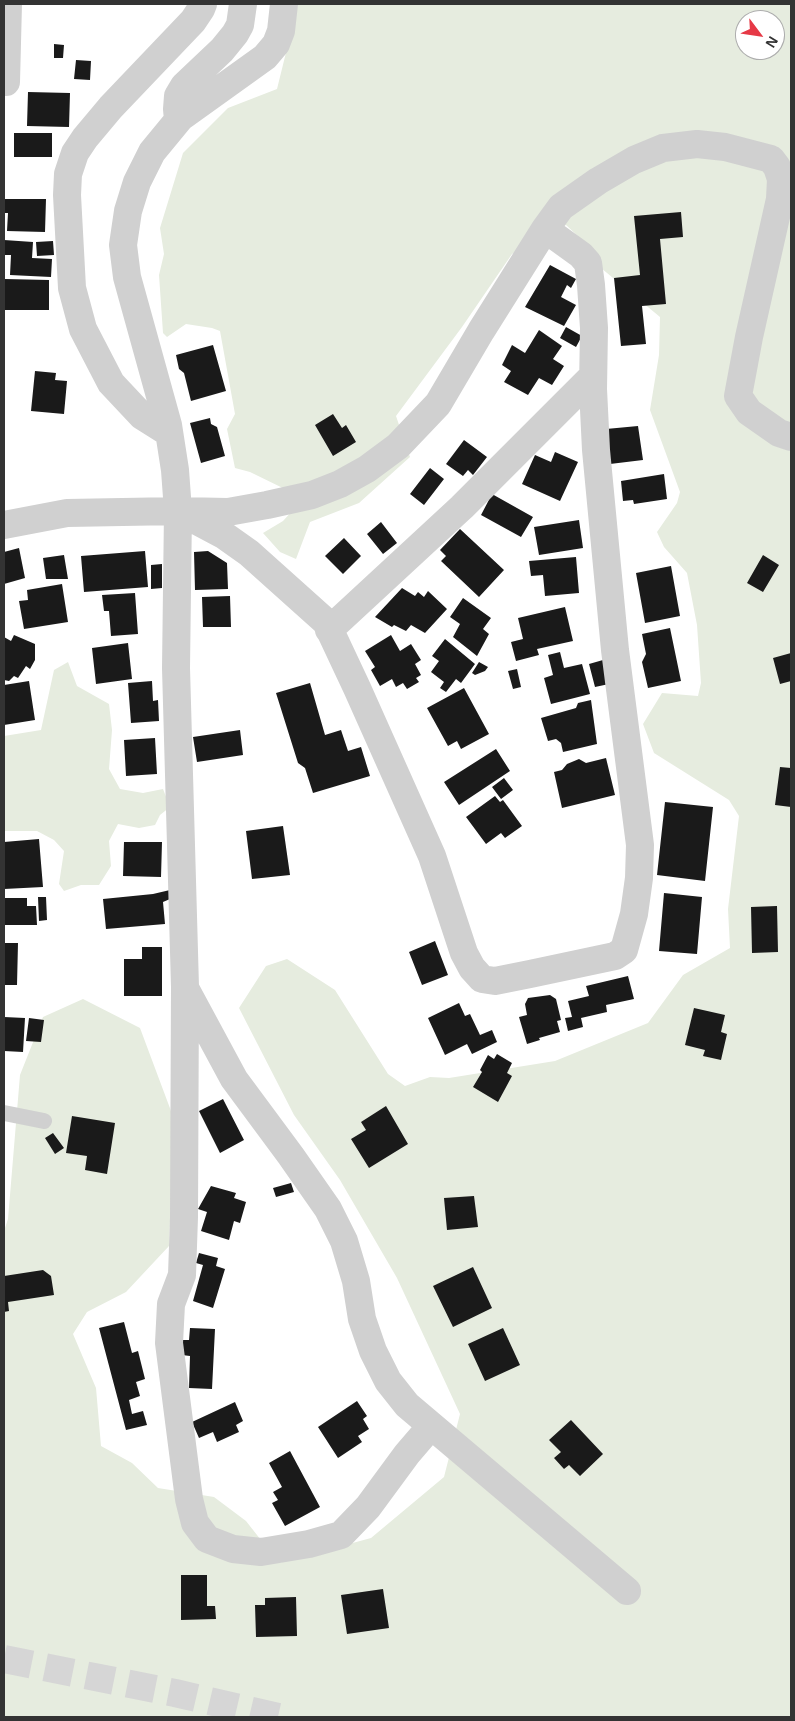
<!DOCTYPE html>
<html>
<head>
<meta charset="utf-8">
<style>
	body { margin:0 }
	#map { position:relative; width:795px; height:1721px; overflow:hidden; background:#fff; font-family:Helvetica,sans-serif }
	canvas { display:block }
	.frame { position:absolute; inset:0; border:5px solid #333; pointer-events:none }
	.north { position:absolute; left:735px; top:10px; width:50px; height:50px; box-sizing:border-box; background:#fff; border:1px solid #adadad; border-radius:50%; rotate:121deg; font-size:14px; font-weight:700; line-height:20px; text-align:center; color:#333 }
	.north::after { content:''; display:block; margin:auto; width:18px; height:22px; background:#e63946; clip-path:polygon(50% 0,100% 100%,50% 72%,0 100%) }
</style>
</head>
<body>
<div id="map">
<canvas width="795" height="1721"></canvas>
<div class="frame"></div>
<div class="north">N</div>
</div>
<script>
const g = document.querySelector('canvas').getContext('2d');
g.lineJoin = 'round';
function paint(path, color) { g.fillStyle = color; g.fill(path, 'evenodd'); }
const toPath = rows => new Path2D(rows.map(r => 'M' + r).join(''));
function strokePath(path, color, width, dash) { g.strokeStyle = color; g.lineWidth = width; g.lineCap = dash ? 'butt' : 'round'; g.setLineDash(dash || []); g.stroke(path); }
paint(toPath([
	[298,4,791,4,791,1717,4,1717,4,1231,8,1219,20,1075,43,1017,83,999,140,1028,174,1119,169,1246,126,1292,87,1312,73,1334,96,1388,101,1446,132,1463,158,1488,214,1497,246,1521,279,1563,371,1538,444,1477,460,1414,397,1278,340,1180,294,1115,239,1008,266,966,287,959,335,990,388,1074,405,1086,430,1077,449,1078,555,1061,648,1023,683,975,730,948,728,909,739,816,729,800,654,753,643,724,662,693,698,696,701,683,697,625,687,573,664,547,657,532,677,503,680,492,650,410,659,355,660,317,601,268,582,240,566,225,512,254,462,327,396,416,410,457,359,503,310,522,296,559,280,552,263,533,283,521,293,510,291,492,250,472,235,468,227,429,235,414,220,331,212,328,186,324,167,337,163,333,159,275,164,254,160,228,183,153,228,108,277,89],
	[745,20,775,20,775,50,745,50],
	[68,662,77,686,109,704,112,730,109,769,120,789,143,793,163,789,170,807,160,815,155,825,139,828,118,824,109,841,111,866,99,885,81,885,64,891,59,884,64,851,54,840,37,831,4,831,4,736,41,730,54,670]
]), '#e6ecdf');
paint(toPath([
	[54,44,64,45,63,58,54,58],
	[76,60,91,61,90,80,74,79],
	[28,92,70,93,69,127,27,126],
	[14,133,52,133,52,157,14,157],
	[4,199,46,199,45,232,7,231,8,213,4,213],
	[681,212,683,237,660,239,666,304,642,306,646,344,621,346,614,278,640,275,634,216],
	[4,240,33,242,32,258,52,259,51,277,10,275,11,255,4,255],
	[53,241,54,255,37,256,36,242],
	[550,265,576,279,571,288,567,285,561,297,576,305,564,326,525,307],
	[5,279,49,280,49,310,5,310],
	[566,327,582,336,576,347,560,338],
	[539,330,562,346,553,359,564,366,552,385,539,378,528,395,504,382,511,371,502,365,512,345,525,353],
	[213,345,226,391,191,401,184,373,179,369,176,355],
	[35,371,56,373,55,380,67,381,64,414,31,411],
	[333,414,342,428,346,425,356,442,333,456,315,425],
	[210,418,211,424,217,427,225,456,201,463,190,423],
	[638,426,643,460,610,464,606,429],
	[464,440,487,457,473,475,468,470,463,476,446,464],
	[555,452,578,462,560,501,522,484,535,455,551,462],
	[430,468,444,479,424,505,410,494],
	[664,474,667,499,634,504,633,500,623,501,621,481],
	[492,494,533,517,521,537,481,515],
	[579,520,583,548,539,555,534,527],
	[381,522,397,543,383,554,367,534],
	[460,529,504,570,479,597,441,561,446,556,440,550],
	[344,538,361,556,343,574,325,556],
	[19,548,25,578,4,584,4,552],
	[145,551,148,587,84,592,81,556],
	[208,551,227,563,228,589,195,590,194,552],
	[64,555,68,579,46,579,43,558],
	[763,555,779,565,763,592,747,583],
	[576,557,579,593,545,596,543,575,531,576,529,561],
	[162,564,162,588,151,589,151,565],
	[671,566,680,616,645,623,636,573],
	[62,584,68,622,24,629,19,601,28,600,27,590],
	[402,588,415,596,418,592,424,597,428,591,447,609,425,633,411,625,406,631,394,625,392,627,375,617],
	[135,593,138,634,111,636,109,611,104,611,102,595],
	[230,596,231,627,203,627,202,597],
	[463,598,491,618,483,629,489,634,477,656,453,637,460,624,450,617],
	[565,607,573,641,537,649,539,655,516,661,511,642,523,639,518,618],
	[670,628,681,681,648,688,642,662,646,654,642,634],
	[14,635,35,644,35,660,30,669,26,666,18,678,14,676,9,681,4,680,4,637,11,641],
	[391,635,400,651,411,644,421,660,415,664,421,675,416,678,419,682,407,689,403,683,396,687,392,679,380,686,371,670,375,667,365,651],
	[445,639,475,664,461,683,456,679,446,692,440,688,444,682,431,672,439,661,432,656],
	[128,643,132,679,96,684,92,648],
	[560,652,564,668,582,664,590,694,551,704,544,678,553,675,548,655],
	[791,653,791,681,780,684,773,658],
	[603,660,609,684,595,687,589,664],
	[479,662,488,667,485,671,475,675,472,673],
	[517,669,521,687,513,689,508,671],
	[29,681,35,720,4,725,4,685],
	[152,681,153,701,158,700,159,721,131,723,128,683],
	[310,683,325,735,341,730,348,751,361,747,370,776,313,793,305,768,298,763,276,693],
	[464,688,489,734,461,749,457,741,448,746,427,708],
	[591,700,597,744,563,752,561,743,556,739,548,741,541,718,576,708,578,703],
	[240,730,243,755,197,762,193,737],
	[155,738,157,774,126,776,124,740],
	[496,749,510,771,459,805,444,782],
	[606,758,615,795,562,808,554,772,562,770,567,764,579,759,586,763],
	[780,767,791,768,791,807,775,805],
	[504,778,513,790,501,799,492,787],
	[495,796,500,802,503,800,522,826,505,838,501,833,486,844,466,817],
	[665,802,713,807,705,881,657,875],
	[283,826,290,875,252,879,246,831],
	[39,839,43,887,4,889,4,842],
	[124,842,162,842,161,877,123,876],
	[170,890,170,899,163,902,165,924,106,929,103,899,153,894],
	[664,893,702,897,697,954,659,951],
	[38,897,46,897,47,920,39,921],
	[4,898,27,898,27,906,36,906,37,925,4,925],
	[777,906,778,952,752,953,751,907],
	[435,941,448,975,422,985,409,952],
	[4,943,18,943,17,985,4,985],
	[142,947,162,947,162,996,124,996,124,959,142,959],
	[628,976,634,999,606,1005,607,1012,581,1018,583,1027,568,1031,565,1018,572,1017,568,1001,589,996,586,986],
	[550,995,556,999,561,1020,557,1021,560,1032,539,1038,540,1040,527,1044,519,1017,527,1015,525,1004,528,998],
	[459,1003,465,1016,470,1014,480,1035,492,1030,497,1042,472,1054,467,1044,445,1055,428,1018],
	[694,1008,725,1015,721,1032,727,1034,721,1060,703,1056,705,1050,685,1045],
	[4,1017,25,1018,23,1052,4,1051],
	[29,1018,44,1020,41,1042,26,1041],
	[497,1054,512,1063,507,1073,512,1076,498,1102,473,1087,482,1072,480,1070,488,1055,494,1059],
	[223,1099,244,1140,220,1153,199,1111],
	[386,1106,408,1144,369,1168,351,1139,366,1130,361,1122],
	[72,1116,115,1123,107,1174,85,1170,87,1156,66,1153],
	[53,1133,64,1148,55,1154,45,1138],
	[291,1183,294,1192,276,1197,273,1188],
	[211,1186,236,1193,234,1198,246,1202,240,1223,234,1221,229,1240,201,1231,207,1212,198,1209],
	[474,1196,478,1227,447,1230,444,1198],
	[199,1253,218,1258,216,1266,225,1269,213,1308,193,1301,203,1265,196,1263],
	[473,1267,492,1308,453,1327,433,1286],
	[43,1270,51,1276,54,1295,8,1302,9,1311,4,1312,4,1276],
	[124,1322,132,1353,138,1351,145,1379,136,1382,140,1396,129,1400,132,1414,143,1411,147,1425,126,1430,99,1328],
	[190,1328,215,1329,212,1389,189,1388,190,1356,182,1355,183,1340,189,1340],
	[503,1328,520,1365,485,1381,468,1344],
	[357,1401,367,1416,363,1419,369,1429,358,1436,362,1442,338,1458,318,1427],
	[235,1402,243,1421,236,1425,239,1432,217,1442,213,1432,199,1438,192,1422],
	[571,1420,603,1454,580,1476,569,1465,564,1469,554,1458,561,1452,549,1440],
	[290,1451,320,1507,285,1526,272,1503,278,1500,273,1492,282,1487,269,1463],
	[181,1575,207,1575,207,1606,215,1606,216,1619,181,1620],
	[383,1589,389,1628,347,1634,341,1595],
	[296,1597,297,1636,256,1637,255,1605,265,1605,265,1598]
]), '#1a1a1a');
strokePath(toPath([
	[4,1659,175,1693,278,1717]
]), '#d6d6d6', 28, [28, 14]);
strokePath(toPath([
	[4,1113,44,1121]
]), '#d0d0d0', 16);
strokePath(toPath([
	[284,4,281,31,276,44,265,57,180,118,152,152,137,182,128,211,123,245,127,277,168,425,175,470,178,511,176,668,185,987,184,1217,182,1275,171,1304,169,1343,189,1499,195,1523,207,1539,233,1549,261,1552,309,1544,341,1535,368,1507,407,1454,431,1426],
	[6,82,8,4],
	[178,120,177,109,178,96,184,86,222,50,235,34,240,25,243,4],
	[169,433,142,416,111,383,83,329,72,288,67,195,68,174,75,153,85,138,111,107,193,21,201,9,203,4],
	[178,511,225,536,249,553,326,622,357,688,432,856,464,953,472,968,482,979,495,981,530,974,615,956,624,950,634,914,639,878,640,845,615,650,596,450,593,389,594,328,591,285,588,263,581,255,545,229],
	[4,525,67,513,178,511,228,512,267,505,312,495,340,484,367,469,398,446,438,404,481,331,545,229,561,207,598,181,634,160,663,148,697,144,725,147,771,159,777,167,781,179,780,199,749,337,738,396,749,412,779,433,791,437],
	[329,630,462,507,593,376],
	[186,990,234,1079,291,1156,328,1209,344,1241,356,1281,362,1319,373,1351,388,1381,407,1405,627,1591]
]), '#d0d0d0', 28);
</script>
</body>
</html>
